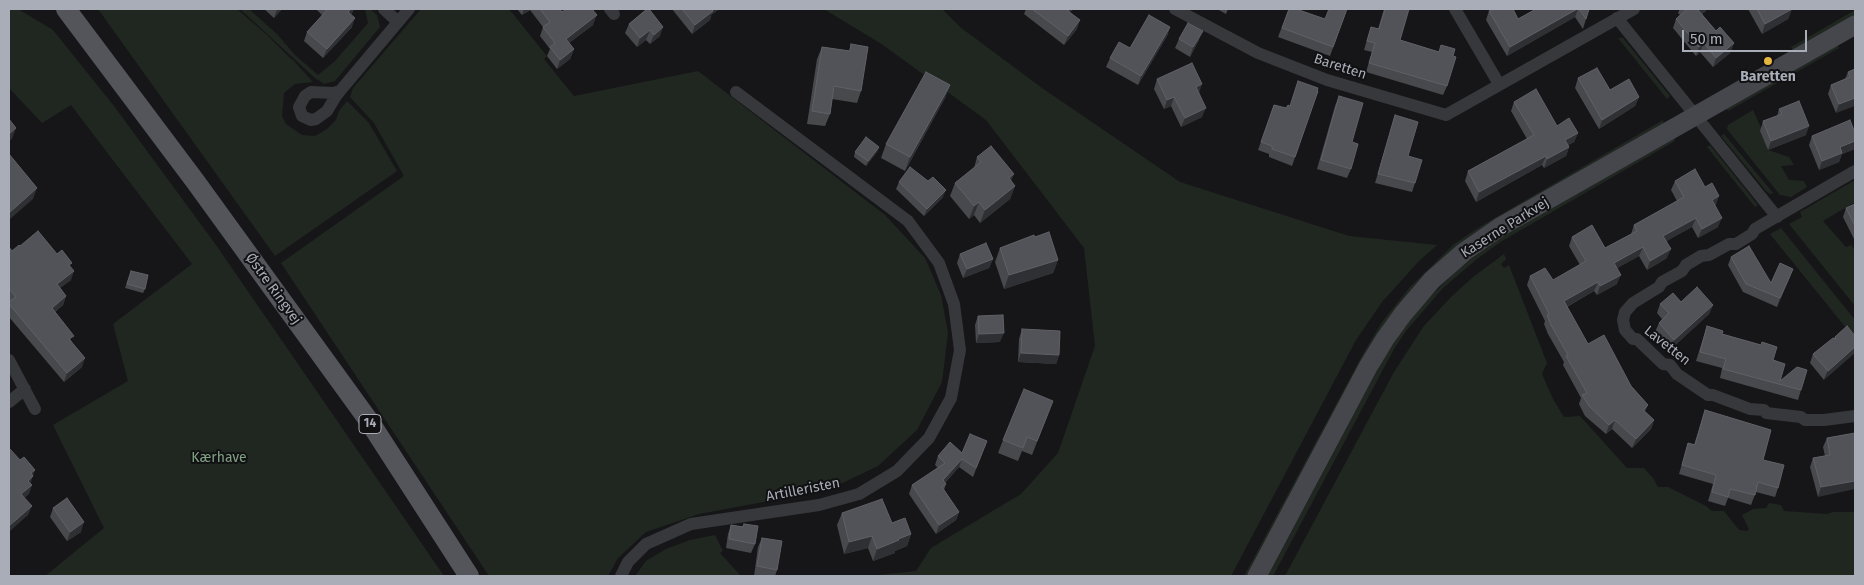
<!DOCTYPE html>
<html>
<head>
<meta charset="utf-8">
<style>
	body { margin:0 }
	#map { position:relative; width:1864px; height:585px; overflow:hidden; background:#161618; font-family:"Fira Sans",sans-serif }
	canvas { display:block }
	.frame { position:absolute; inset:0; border:10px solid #a9adb7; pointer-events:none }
	.scale { position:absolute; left:1682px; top:30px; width:125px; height:22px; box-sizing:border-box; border:2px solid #a9adb7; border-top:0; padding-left:6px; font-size:15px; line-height:18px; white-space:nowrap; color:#a9adb7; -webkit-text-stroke:4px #111113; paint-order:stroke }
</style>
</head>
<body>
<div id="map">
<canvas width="1864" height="585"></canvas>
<div class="frame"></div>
<div class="scale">50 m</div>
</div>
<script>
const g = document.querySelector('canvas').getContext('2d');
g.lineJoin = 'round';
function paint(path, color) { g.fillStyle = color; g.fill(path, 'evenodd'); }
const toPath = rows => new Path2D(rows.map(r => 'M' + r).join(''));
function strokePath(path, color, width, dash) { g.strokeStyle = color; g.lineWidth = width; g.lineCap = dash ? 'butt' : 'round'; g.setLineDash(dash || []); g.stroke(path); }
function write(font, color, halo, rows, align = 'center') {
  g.font = font + ' "Fira Sans",sans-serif'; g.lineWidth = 4; g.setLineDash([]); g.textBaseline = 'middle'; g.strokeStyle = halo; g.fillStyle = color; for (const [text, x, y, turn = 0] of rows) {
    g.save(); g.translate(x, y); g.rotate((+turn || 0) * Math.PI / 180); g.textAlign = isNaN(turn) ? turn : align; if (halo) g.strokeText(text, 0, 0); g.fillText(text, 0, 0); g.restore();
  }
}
paint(toPath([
	[9,9,18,9,53,30,114,106,216,245,444,576,45,576,104,528,53,425,128,381,113,324,192,264,71,105,42,123,9,88],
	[98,9,237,9,267,35,291,59,292,59,313,82,295,84,284,93,282,116,286,124,302,135,315,136,327,129,336,120,339,111,347,101,369,123,397,171,275,256],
	[240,9,249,9,278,35,294,54,318,75,335,61,368,23,365,9,370,9,377,15,380,27,335,81,324,84,315,78],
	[421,9,509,9,547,56,544,59,574,96,698,71,885,215,925,258,941,295,948,333,942,382,917,430,878,466,828,490,699,514,646,532,618,558,608,576,489,576,281,263,404,176,374,123,350,97,353,88],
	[824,9,942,9,960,27,1042,88,1180,182,1349,236,1437,245,1419,261,1382,302,1356,340,1231,576,869,576,916,571,931,548,1021,494,1058,453,1095,346,1084,248,986,120,883,45],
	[1855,10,1855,15,1793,50,1791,47],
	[1618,38,1623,38,1670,96,1667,99],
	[1837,45,1839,48,1728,111,1726,108],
	[1753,110,1762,130,1768,150,1789,157,1794,165,1781,166,1789,180,1804,181,1807,187,1791,197,1780,195,1727,129,1728,125],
	[1663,120,1664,124,1435,267,1249,576,1244,576,1364,352,1382,322,1410,287,1454,244,1481,226],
	[1724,134,1773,193,1771,194,1767,192,1721,136],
	[1674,138,1675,141,1502,241,1477,259,1443,288,1406,331,1394,349,1273,576,1268,576,1381,363,1406,325,1421,306,1458,269,1501,237],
	[1710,145,1758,205,1755,207,1707,147],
	[1855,180,1855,202,1823,221,1846,247,1851,245,1855,250,1855,306,1789,224,1802,217,1800,212],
	[1781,228,1855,320,1855,339,1770,234],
	[1504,254,1506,259,1501,264,1504,268,1509,265,1547,363,1542,374,1553,399,1564,417,1580,416,1627,468,1644,468,1653,478,1658,487,1668,487,1706,506,1712,511,1724,511,1739,530,1747,531,1749,529,1742,515,1753,509,1766,508,1769,503,1781,505,1784,511,1827,514,1833,512,1855,512,1855,576,1285,576,1394,372,1423,327,1451,297,1473,277],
	[715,535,723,551,720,553,741,576,635,576,646,561,666,549,690,540]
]), '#202721');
strokePath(toPath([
	[384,9,398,22],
	[610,9,614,14],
	[1175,9,1258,53,1327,80,1446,115,1634,9],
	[1455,9,1499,84],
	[1617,18,1777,217],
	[340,91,333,93,311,92,305,96,299,107,302,116,311,120,316,119,327,111,336,96,340,91,409,9],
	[1855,171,1755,229,1752,234,1736,244,1729,244,1709,255,1701,256,1686,265,1682,271,1662,282,1659,287,1633,303,1625,312,1623,320,1625,330,1633,339,1637,339,1663,364,1670,365,1677,374,1708,395,1713,395,1750,409,1764,410,1766,413,1801,417,1805,420,1824,420,1855,416],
	[9,360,35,409],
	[9,402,25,389],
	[621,576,628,562,646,544,691,524,819,505,859,494,897,471,929,438,951,398,960,350,954,304,939,263,908,221,736,92]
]), '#37383c', 12);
strokePath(toPath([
	[1257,576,1368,367,1385,339,1403,314,1432,280,1464,252,1500,227,1855,25]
]), '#45474c', 19);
strokePath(toPath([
	[66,9,195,181,369,421,469,576]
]), '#53555b', 20);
paint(toPath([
	[264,9,282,9,274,18],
	[316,9,354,9,351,14,352,27,323,58,304,41,307,32,322,15],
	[517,9,560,9,562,12,593,25,569,43,574,49,570,59,557,69,547,56,550,49,540,36,543,27,530,10,522,15],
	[647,9,660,36,650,44,646,40,637,47,625,33,629,24],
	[672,9,719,9,711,15,710,20,692,34],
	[1026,9,1073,9,1070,12,1077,29,1064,45,1024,14],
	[1217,9,1228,9,1226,14],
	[1289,9,1325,19,1347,9,1330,56,1278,37],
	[1384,9,1409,9,1400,40,1453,56,1447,86,1443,95,1366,72,1372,52,1364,50,1368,36,1371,27,1378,29],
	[1536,9,1589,9,1583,29,1575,17,1507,56,1486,20,1489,11,1518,19],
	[1680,9,1706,9,1706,11,1702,14,1716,31,1734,43,1730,53,1713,67,1700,52,1696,56,1673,28,1676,19,1680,15,1678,13],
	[1748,9,1792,9,1788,19,1762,34],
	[1170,27,1167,36,1138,85,1106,67,1110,58],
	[1179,39,1199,40,1190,57,1175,48],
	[851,44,861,91,857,103,832,99,830,114,825,126,807,124,817,59,822,47,849,51],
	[1855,69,1836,113,1828,94,1831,85,1845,79,1848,72],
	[1578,78,1610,90,1639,97,1635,106,1599,129,1575,88],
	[1157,79,1199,93,1202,117,1181,127,1171,106,1164,109,1154,89],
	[950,85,945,98,905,171,881,158,886,144],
	[1317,91,1318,91,1292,166,1269,157,1269,154,1258,150,1274,105,1286,108],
	[1339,96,1352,142,1351,169,1347,178,1317,169,1335,106],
	[1514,102,1557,126,1578,133,1574,142,1568,145,1569,147,1566,156,1544,168,1542,165,1476,202,1465,181,1468,171,1527,139,1511,111],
	[1779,109,1806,135,1768,150,1760,131,1763,121,1777,116],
	[1395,115,1408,156,1415,183,1412,192,1375,183],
	[1855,133,1855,149,1842,154,1839,162,1819,170,1809,145,1812,136],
	[879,147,877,152,866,166,854,157,855,152],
	[977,157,1015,186,1010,199,980,223,974,215,969,219,950,196,955,183,974,168],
	[1675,181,1716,205,1715,206,1718,227,1698,238,1692,227,1666,241,1667,258,1647,270,1639,256,1617,268,1617,284,1597,295,1594,291,1567,307,1588,344,1631,386,1648,405,1645,411,1654,420,1651,429,1632,448,1612,429,1606,434,1585,416,1579,404,1581,398,1563,365,1564,362,1548,334,1544,324,1545,321,1527,285,1530,276,1553,280,1580,265,1569,246,1572,237,1605,248,1631,234,1634,225,1677,201,1671,190],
	[899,182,943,197,924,216,896,189],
	[1855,204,1855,241,1843,217,1846,208],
	[1035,237,1058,260,1053,273,1004,289,995,262,1000,248],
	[20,246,57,254,70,266,71,280,60,288,66,296,63,305,55,312,72,342,82,367,64,382,9,317,9,247,12,251],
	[960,254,993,259,989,268,963,278,957,263],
	[1731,257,1771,283,1790,277,1777,307,1743,292,1728,265],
	[131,271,145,289,143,293,125,288],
	[1681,302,1713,305,1709,314,1671,349,1655,332,1659,323,1662,319,1657,313,1660,304],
	[978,316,1000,342,976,343,975,325],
	[1707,326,1722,334,1761,345,1773,360,1780,381,1801,390,1798,400,1720,378,1722,368,1696,361],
	[1847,326,1824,380,1810,363,1813,354,1834,338,1835,337],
	[1022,329,1059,355,1056,364,1018,362,1019,339],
	[1705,410,1763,460,1778,488,1775,497,1756,492,1751,505,1728,498,1725,506,1708,501,1713,484,1679,474,1688,443,1694,445],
	[1048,414,1032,455,1022,451,1018,461,998,453,1003,440],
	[1855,433,1818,497,1810,467,1813,458,1825,456,1823,447,1827,438],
	[987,441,973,477,959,467,945,483,946,484,944,490,959,512,956,520,936,534,909,494,912,485,938,468,935,465,938,456,962,453],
	[53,508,81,532,67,541,50,517],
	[842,513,892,523,911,534,907,546,895,551,895,553,873,561,868,548,844,554,837,525],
	[744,524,755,544,751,553,726,548,728,534,731,525,742,527],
	[762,538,777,570,775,576,754,576,758,547]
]), '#47494d');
paint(toPath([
	[277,9,282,9,274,18],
	[351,9,354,9,353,12,345,21,348,12],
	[524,9,530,9,522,15],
	[711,9,719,9,711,15,710,20,692,34,695,25],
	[1069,9,1073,9,1065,20,1068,11],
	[1578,9,1575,17,1507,56,1510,47],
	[1700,9,1706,9,1706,11,1695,19,1698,10],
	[1792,9,1788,19,1762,34,1765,24],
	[597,15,593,25,562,48,566,39],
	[355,18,352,27,323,58,327,49],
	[1080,20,1077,29,1064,45,1068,36],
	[663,27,660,36,650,44,654,35],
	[1170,27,1167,36,1138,85,1141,76],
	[650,30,646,40,637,47,640,38],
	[1203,31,1199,40,1190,57,1193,47],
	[1704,43,1700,52,1696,56,1699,47],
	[1734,43,1730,53,1713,67,1716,58],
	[574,49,570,59,557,69,560,60],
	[1202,84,1199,93,1196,87],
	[950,85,945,98,905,171,910,157],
	[1174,97,1171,106,1164,109,1167,100],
	[1639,97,1635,106,1599,129,1602,120],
	[1855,98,1855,106,1836,113,1839,104],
	[1206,108,1202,117,1181,127,1185,118],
	[1809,126,1806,135,1768,150,1771,141],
	[16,128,12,139,9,141,9,134],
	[1578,133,1574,142,1562,149,1565,140],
	[1855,141,1855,149,1842,154,1839,162,1819,170,1822,161,1840,147],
	[879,147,877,152,866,166,868,161],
	[1569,147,1566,156,1544,168,1547,159],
	[1546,156,1542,165,1476,202,1479,192],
	[1014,174,1009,187,1009,178],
	[1015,186,1010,199,980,223,985,210],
	[37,188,33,199,9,220,9,213],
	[946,190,943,197,924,216,927,209],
	[1719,196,1716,205,1709,209,1712,200],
	[979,202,974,215,969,219,974,206],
	[1696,218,1692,227,1660,245,1663,236],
	[1722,218,1718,227,1698,238,1702,229],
	[1643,247,1639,256,1611,272,1614,263],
	[1671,249,1667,258,1647,270,1650,261],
	[993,259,989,268,963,278,967,269],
	[1058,260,1053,273,1004,289,1009,275],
	[1793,269,1790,277,1777,307,1780,298],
	[74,271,71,280,53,293,57,284],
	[1621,275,1617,284,1597,295,1600,286],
	[1598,282,1594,291,1561,310,1564,301],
	[66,296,63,305,49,317,52,308],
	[1713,305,1709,314,1671,349,1674,340],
	[1004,333,1000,342,976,343,979,334],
	[1855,347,1855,353,1824,380,1828,371],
	[1021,353,1059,355,1056,364,1018,362],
	[85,358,82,367,64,382,67,373],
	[1615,420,1612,429,1606,434,1609,425],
	[1654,420,1651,429,1632,448,1636,439],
	[962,459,959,467,940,488,943,480],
	[35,470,30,485,25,490,31,473],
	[1855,481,1855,489,1818,497,1821,487],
	[32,485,29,494,18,504,21,494],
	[32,506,28,515,9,532,9,526],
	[959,512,956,520,936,534,939,525],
	[84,522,81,532,67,541,70,532],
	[911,534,907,546,895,551,895,553,873,561,877,549],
	[872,536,868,548,844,554,849,542]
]), '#2f3033');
const building = toPath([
	[328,9,351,9,348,12,355,18,327,49,307,32,328,9],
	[540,9,560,9,562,12,566,9,592,9,597,15,566,39,574,49,560,60,550,47,555,43,543,27,550,22,540,9],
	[647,9,649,9,663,27,654,35,650,30,640,38,629,24,647,9],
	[682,9,711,9,713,11,695,25,682,9],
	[1032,9,1069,9,1068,11,1080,20,1068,36,1032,9],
	[1289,9,1296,9,1325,19,1329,9,1347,9,1333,47,1282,28,1289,9],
	[1385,9,1409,9,1400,40,1439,52,1441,45,1455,49,1453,56,1456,57,1447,86,1369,63,1375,43,1367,41,1371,27,1379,29,1385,9],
	[1494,9,1513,9,1518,19,1536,9,1577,9,1510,47,1489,11,1494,9],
	[1579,9,1589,9,1586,19,1579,9],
	[1685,9,1700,9,1698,10,1716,31,1720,27,1734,43,1716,58,1704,43,1699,47,1676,19,1686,10,1685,9],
	[1757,9,1792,9,1765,24,1757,9],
	[1149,15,1170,27,1141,76,1110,58,1119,42,1130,48,1149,15],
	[1188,23,1203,31,1193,47,1179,39,1188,23],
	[851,44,868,47,861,91,834,86,830,114,812,111,822,47,850,51,851,44],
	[1192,63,1202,84,1196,87,1206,108,1185,118,1174,97,1167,100,1157,79,1192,63],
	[1597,68,1610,90,1629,79,1639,97,1602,120,1578,78,1597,68],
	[1855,69,1855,98,1839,104,1831,85,1850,77,1848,72,1855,69],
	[926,72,950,85,910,157,886,144,926,72],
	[1298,81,1318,88,1317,91,1318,91,1295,157,1272,149,1272,146,1261,142,1274,105,1286,108,1288,105,1290,106,1298,81],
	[1536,89,1557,126,1569,118,1578,133,1565,140,1569,147,1547,159,1546,156,1479,192,1468,171,1534,135,1514,102,1536,89],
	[1339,96,1363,103,1352,142,1358,144,1351,169,1321,160,1339,96],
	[1799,101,1809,126,1771,141,1763,121,1782,114,1779,109,1799,101],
	[1395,115,1418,122,1408,156,1422,160,1415,183,1378,174,1395,115],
	[9,119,16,128,9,134,9,119],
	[1850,120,1855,133,1855,141,1840,147,1842,153,1822,161,1812,136,1850,120],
	[866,137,879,147,868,161,855,152,866,137],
	[991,146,1014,174,1009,178,1015,186,985,210,979,202,974,206,955,183,981,162,977,157,991,146],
	[9,154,37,188,9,213,9,154],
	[910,167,928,181,933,177,946,190,927,209,899,182,910,167],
	[1695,169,1705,187,1712,183,1719,196,1712,200,1722,218,1702,229,1696,218,1663,236,1671,249,1650,261,1643,247,1614,263,1621,275,1600,286,1598,282,1564,301,1588,344,1604,335,1631,386,1648,405,1643,410,1654,420,1636,439,1615,420,1609,425,1589,406,1582,395,1587,393,1566,356,1568,355,1551,325,1547,315,1549,314,1530,276,1545,268,1553,280,1586,261,1572,237,1592,225,1605,248,1637,231,1634,225,1684,197,1675,181,1695,169],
	[1855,204,1855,226,1846,208,1855,204],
	[38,231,57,254,62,250,72,263,69,265,74,271,57,284,66,296,52,308,74,336,69,339,85,358,67,373,9,304,9,302,16,297,9,288,9,247,12,251,19,245,20,246,38,231],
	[1049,232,1058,260,1009,275,1000,248,1034,235,1035,237,1049,232],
	[986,243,993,259,967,269,960,254,986,243],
	[1749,246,1771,283,1780,263,1793,269,1780,298,1746,284,1731,257,1749,246],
	[131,271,148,275,145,289,127,284,131,271],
	[1697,287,1713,305,1674,340,1659,323,1669,313,1660,304,1673,293,1681,302,1697,287],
	[1003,315,1004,333,979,334,978,316,1003,315],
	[1707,326,1723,331,1722,334,1761,345,1762,342,1777,347,1773,360,1785,364,1780,381,1797,367,1807,370,1801,390,1723,369,1726,359,1700,352,1707,326],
	[1847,326,1855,336,1855,347,1828,371,1813,354,1833,338,1836,339,1835,337,1847,326],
	[1022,329,1060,331,1059,355,1021,353,1022,329],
	[1024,389,1053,401,1037,441,1027,437,1023,448,1003,440,1024,389],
	[1705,410,1771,430,1763,460,1784,465,1778,488,1758,482,1755,495,1730,489,1728,497,1712,492,1716,475,1682,465,1688,443,1695,445,1705,410],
	[1855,433,1855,481,1821,487,1813,458,1830,455,1827,438,1855,433],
	[970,434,987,441,976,468,962,459,943,480,946,484,942,487,959,512,939,525,912,485,945,463,938,456,950,442,962,453,970,434],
	[9,448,20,460,24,457,35,470,31,473,33,476,28,481,32,485,21,494,32,506,9,526,9,448],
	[67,498,84,522,70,532,53,508,67,498],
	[882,499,892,523,905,518,911,534,898,539,899,540,877,549,872,536,849,542,842,513,882,499],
	[744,524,758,526,755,544,729,539,731,525,743,527,744,524],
	[762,538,782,541,777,570,757,566,762,538]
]);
paint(building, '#525358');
strokePath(building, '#606167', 1);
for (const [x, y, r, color] of [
	[1768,61,5,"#e6b440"]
]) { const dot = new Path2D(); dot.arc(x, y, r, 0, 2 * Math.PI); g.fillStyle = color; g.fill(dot); strokePath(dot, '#111113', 2); }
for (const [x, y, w] of [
	[370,424,22]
]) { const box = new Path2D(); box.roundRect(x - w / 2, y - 9.5, w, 19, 4); g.fillStyle = '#111113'; g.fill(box); strokePath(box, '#a9adb7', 1); }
write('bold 12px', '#a9adb7', null, [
	["14",370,424]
]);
write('14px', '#a9adb7', '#111113', [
	["Baretten",1340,67,18],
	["Kaserne Parkvej",1505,228,-32],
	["Østre Ringvej",273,289,54],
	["Lavetten",1667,346,38],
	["Artilleristen",803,490,-11]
]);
write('bold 14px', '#a9adb7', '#111113', [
	["Baretten",1768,77]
]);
write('14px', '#81a184', '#111113', [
	["Kærhave",219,458]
]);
</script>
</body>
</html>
